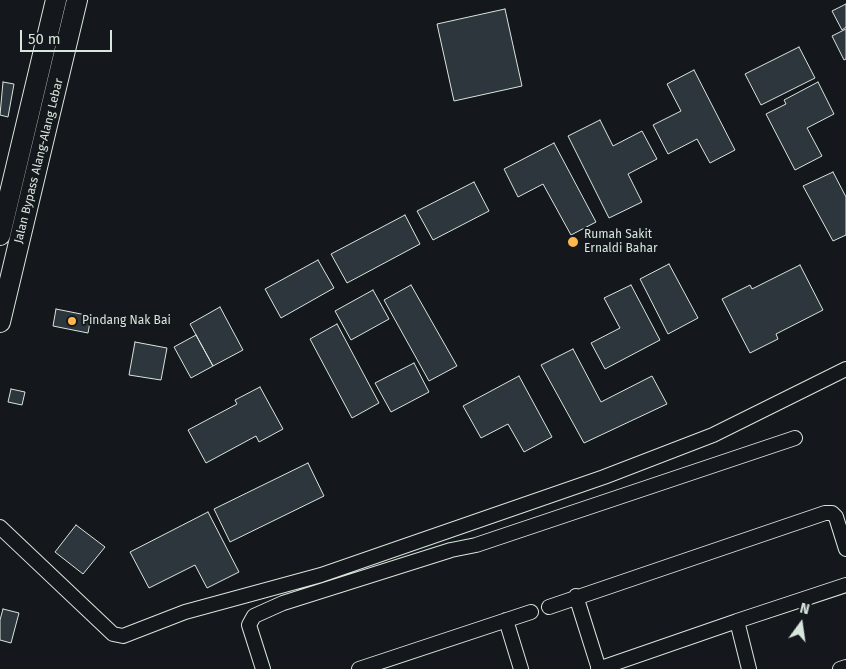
<!DOCTYPE html>
<html>
<head>
<meta charset="utf-8">
<style>
	body { margin:0 }
	#map { position:relative; width:846px; height:669px; overflow:hidden; background:#14181c; font-family:"Fira Sans",sans-serif }
	canvas { display:block }
	.north { position:absolute; left:776px; top:599px; width:50px; height:50px; -webkit-text-stroke:4px #14181c; paint-order:stroke; rotate:14deg; font-size:14px; font-weight:700; line-height:20px; text-align:center; color:#d8e6dc }
	.north::after { content:''; display:block; margin:auto; width:18px; height:22px; background:#d8e6dc; clip-path:polygon(50% 0,100% 100%,50% 72%,0 100%) }
	.scale { position:absolute; left:20px; top:30px; width:92px; height:22px; box-sizing:border-box; border:2px solid #d8e6dc; border-top:0; padding-left:6px; font-size:15px; line-height:18px; white-space:nowrap; color:#d8e6dc; -webkit-text-stroke:4px #14181c; paint-order:stroke }
</style>
</head>
<body>
<div id="map">
<canvas width="846" height="669"></canvas>
<div class="north">N</div>
<div class="scale">50 m</div>
</div>
<script>
const g = document.querySelector('canvas').getContext('2d');
g.lineJoin = 'round';
function paint(path, color) { g.fillStyle = color; g.fill(path, 'evenodd'); }
const toPath = rows => new Path2D(rows.map(r => 'M' + r).join(''));
function strokePath(path, color, width, dash) { g.strokeStyle = color; g.lineWidth = width; g.lineCap = dash ? 'butt' : 'round'; g.setLineDash(dash || []); g.stroke(path); }
function write(font, color, halo, rows, align = 'center') {
  g.font = font + ' "Fira Sans",sans-serif'; g.lineWidth = 4; g.setLineDash([]); g.textBaseline = 'middle'; g.strokeStyle = halo; g.fillStyle = color; for (const [text, x, y, turn = 0] of rows) {
    g.save(); g.translate(x, y); g.rotate((+turn || 0) * Math.PI / 180); g.textAlign = isNaN(turn) ? turn : align; if (halo) g.strokeText(text, 0, 0); g.fillText(text, 0, 0); g.restore();
  }
}
const building = toPath([
	[846,4,846,27,842,30,832,11,846,4],
	[505,9,522,86,454,101,437,24,505,9],
	[846,29,846,59,844,60,832,36,846,29],
	[799,47,815,78,761,105,745,74,799,47],
	[694,70,735,150,710,163,697,139,668,154,653,125,681,111,667,84,694,70],
	[3,82,14,84,8,117,0,115,3,82],
	[818,82,834,114,807,128,822,156,795,170,766,114,786,104,784,100,818,82],
	[600,120,613,146,642,131,657,159,628,174,642,202,609,218,568,136,600,120],
	[554,143,596,222,571,235,543,184,518,197,504,169,554,143],
	[833,172,846,197,846,235,833,241,803,186,833,172],
	[474,182,489,211,433,240,417,211,474,182],
	[405,215,420,244,347,283,331,254,405,215],
	[318,260,334,288,281,318,265,289,318,260],
	[669,264,698,318,668,334,640,279,669,264],
	[800,265,823,310,776,334,778,339,750,353,722,299,750,285,752,289,800,265],
	[411,285,457,366,429,381,384,300,411,285],
	[631,285,660,340,605,369,591,343,620,328,604,298,631,285],
	[373,290,389,319,351,340,335,311,373,290],
	[220,307,243,350,213,366,190,324,220,307],
	[56,309,91,316,88,333,53,326,56,309],
	[337,324,379,403,352,418,310,339,337,324],
	[196,335,213,366,191,378,174,347,196,335],
	[135,342,167,348,161,380,129,375,135,342],
	[573,349,601,402,652,376,667,404,584,443,541,365,573,349],
	[414,363,429,392,391,412,375,383,414,363],
	[519,376,552,437,524,452,508,424,481,438,463,406,519,376],
	[260,387,283,429,259,442,256,436,206,463,188,430,237,404,235,400,260,387],
	[11,389,25,392,22,405,8,402,11,389],
	[308,463,324,496,230,542,214,509,308,463],
	[208,512,239,572,207,588,195,565,149,588,130,552,208,512],
	[76,525,105,547,83,574,55,552,76,525],
	[3,609,19,613,11,643,0,640,0,620,3,609]
]);
paint(building, '#2c363c');
strokePath(building, '#d8e6dc', 1);
const minor = toPath([
	[0,527,113,634,123,636,185,612,321,575,604,477,713,435,846,369],
	[576,596,599,669],
	[549,607,825,513,832,513,836,517,846,549],
	[506,620,521,669],
	[737,621,846,585],
	[263,669,249,625,254,616,283,603,451,550,476,545,795,438],
	[359,669,531,612],
	[598,669,737,621,749,669],
	[840,669,846,667]
]);
const highway = toPath([
	[0,235,56,0],
	[0,322,77,0]
]);
strokePath(minor, '#d8e6dc', 16);
strokePath(highway, '#d8e6dc', 22);
strokePath(minor, '#14181c', 14);
strokePath(highway, '#14181c', 20);
for (const [x, y, r, color] of [
	[573,242,6,"#ffb74d"],
	[72,321,5,"#ffb74d"]
]) { const dot = new Path2D(); dot.arc(x, y, r, 0, 2 * Math.PI); g.fillStyle = color; g.fill(dot); strokePath(dot, '#14181c', 2); }
write('12px', '#d8e6dc', '#14181c', [
	["Jalan Bypass Alang-Alang Lebar",39,161,-76]
]);
write('12px', '#d8e6dc', '#14181c', [
	["Rumah Sakit",584,235],
	["Ernaldi Bahar",584,249],
	["Pindang Nak Bai",82,321]
], 'left');
</script>
</body>
</html>
